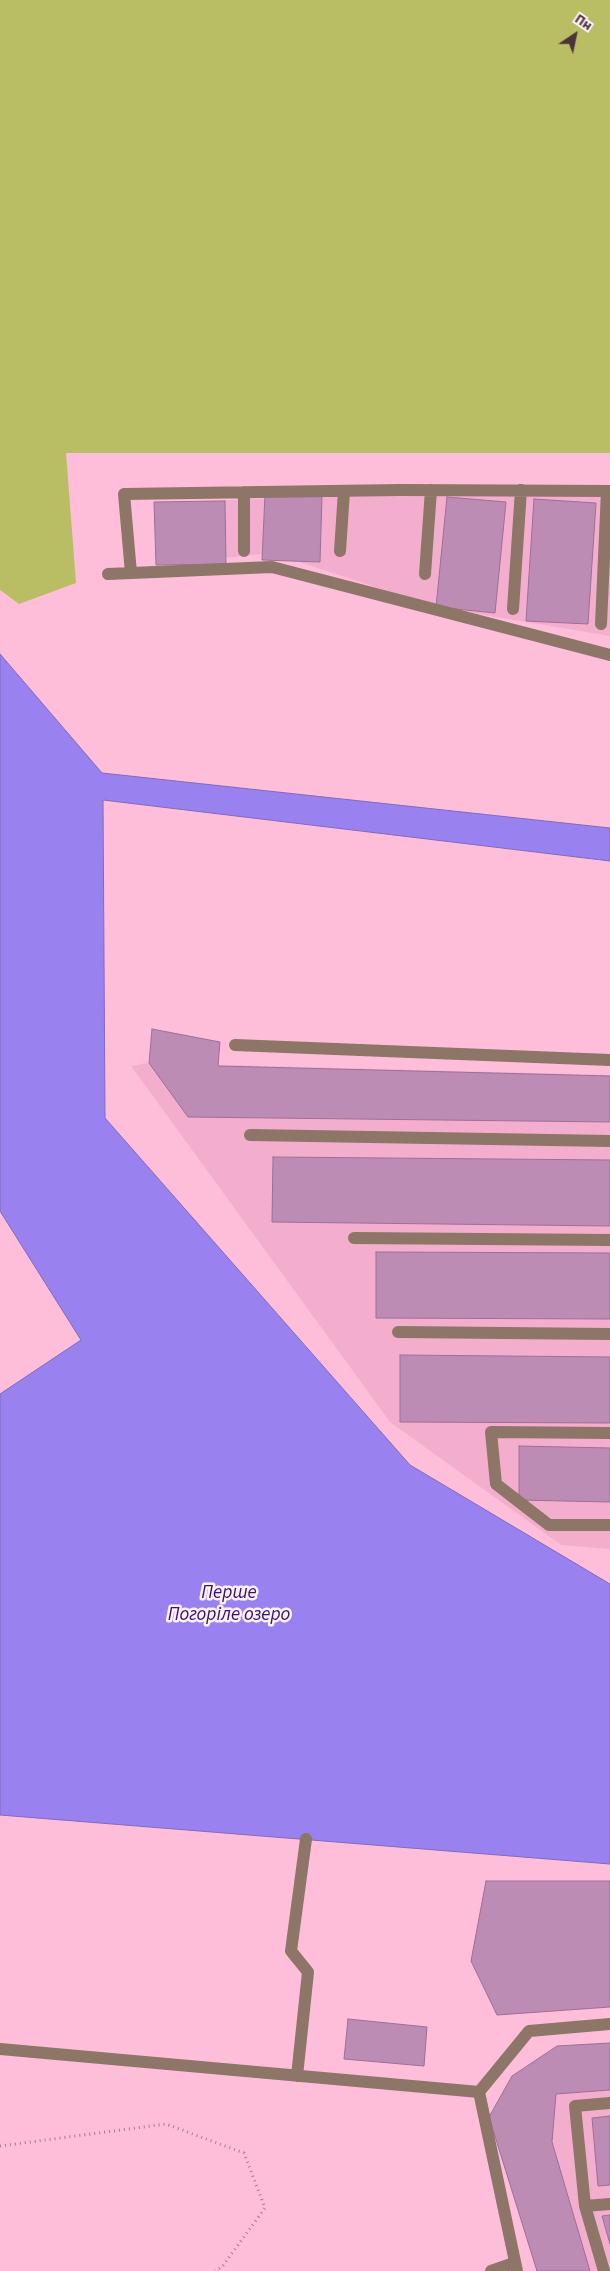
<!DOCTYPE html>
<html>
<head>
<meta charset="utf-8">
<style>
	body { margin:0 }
	#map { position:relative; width:610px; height:2271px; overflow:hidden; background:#febeda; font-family:"Source Sans 3",sans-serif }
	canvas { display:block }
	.north { position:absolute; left:550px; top:10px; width:50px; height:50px; -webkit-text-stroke:4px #fef0f6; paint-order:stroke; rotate:34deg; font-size:14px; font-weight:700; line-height:20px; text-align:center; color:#4b323d }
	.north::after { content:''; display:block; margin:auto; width:18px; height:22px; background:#4b323d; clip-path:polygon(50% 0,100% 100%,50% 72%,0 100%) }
</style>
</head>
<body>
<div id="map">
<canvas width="610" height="2271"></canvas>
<div class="north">Пн</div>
</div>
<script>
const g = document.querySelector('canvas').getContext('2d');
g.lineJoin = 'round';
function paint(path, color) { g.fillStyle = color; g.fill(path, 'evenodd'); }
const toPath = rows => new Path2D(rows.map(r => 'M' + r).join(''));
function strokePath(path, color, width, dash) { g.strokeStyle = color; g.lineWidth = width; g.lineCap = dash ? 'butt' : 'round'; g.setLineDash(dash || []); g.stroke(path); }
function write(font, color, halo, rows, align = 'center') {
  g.font = font + ' "Source Sans 3",sans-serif'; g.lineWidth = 5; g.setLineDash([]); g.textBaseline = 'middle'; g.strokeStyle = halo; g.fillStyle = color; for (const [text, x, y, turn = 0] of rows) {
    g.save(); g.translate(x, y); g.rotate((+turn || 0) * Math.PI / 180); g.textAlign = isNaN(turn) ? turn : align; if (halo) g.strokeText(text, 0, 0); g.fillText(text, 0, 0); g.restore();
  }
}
paint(toPath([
	[610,490,610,636,436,607,272,553,156,565,154,502],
	[149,1063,610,1075,610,1549,561,1545,390,1422,131,1066],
	[610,2043,610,2271,540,2271,512,2076]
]), '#f4aecd');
paint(toPath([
	[0,0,610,0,610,453,66,453,76,583,19,604,0,590]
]), '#b9be64');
const water = toPath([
	[0,654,102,773,610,828,610,861,103,800,105,1118,410,1465,610,1584,610,1864,0,1815,0,1394,81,1340,0,1211,0,654]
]);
paint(water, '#9982ef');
strokePath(water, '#826aba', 1);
const building = toPath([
	[265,494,322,496,320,562,262,560,265,494],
	[447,497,506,502,495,613,436,607,447,497],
	[534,499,596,503,588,624,526,621,534,499],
	[225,501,226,564,156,565,154,502,225,501],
	[152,1029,220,1042,218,1066,610,1076,610,1122,188,1117,149,1063,152,1029],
	[273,1157,610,1160,610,1226,272,1222,273,1157],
	[376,1252,610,1253,610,1319,376,1318,376,1252],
	[400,1355,610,1357,610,1423,400,1422,400,1355],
	[519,1446,610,1448,610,1502,519,1500,519,1446],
	[486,1881,610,1881,610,2007,497,2015,471,1961,486,1881],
	[348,2019,427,2027,424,2066,344,2059,348,2019],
	[610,2043,610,2090,556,2094,552,2142,590,2271,537,2271,489,2117,512,2076,557,2046,610,2043],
	[610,2116,610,2185,598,2186,592,2118,610,2116],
	[610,2215,610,2244,602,2216,610,2215]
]);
paint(building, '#bc8cb5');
strokePath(building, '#9d6f97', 1);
strokePath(toPath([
	[0,2146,166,2124,244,2153,265,2208,222,2267,215,2271]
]), '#a87b8f', 3, [1, 4]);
strokePath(toPath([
	[244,492,244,551],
	[340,551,344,491],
	[131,573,124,494,400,490,610,491],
	[108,574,272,567,610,655],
	[425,574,431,490],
	[513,609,521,490],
	[601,624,607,491],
	[235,1045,610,1060],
	[250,1135,610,1141],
	[354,1238,610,1240],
	[398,1332,610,1334],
	[610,1433,491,1432,496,1484,549,1525,610,1525],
	[0,2049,479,2092],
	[297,2076,308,1972,291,1951,306,1839],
	[479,2092,517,2271],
	[479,2092,529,2031,610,2024],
	[585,2206,575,2106,610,2103],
	[491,2271,514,2263],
	[604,2271,585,2206,610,2204]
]), '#8d7568', 12);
write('italic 19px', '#361475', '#fef0f6', [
	["Перше",229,1594],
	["Погоріле озеро",229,1616]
]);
</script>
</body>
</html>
